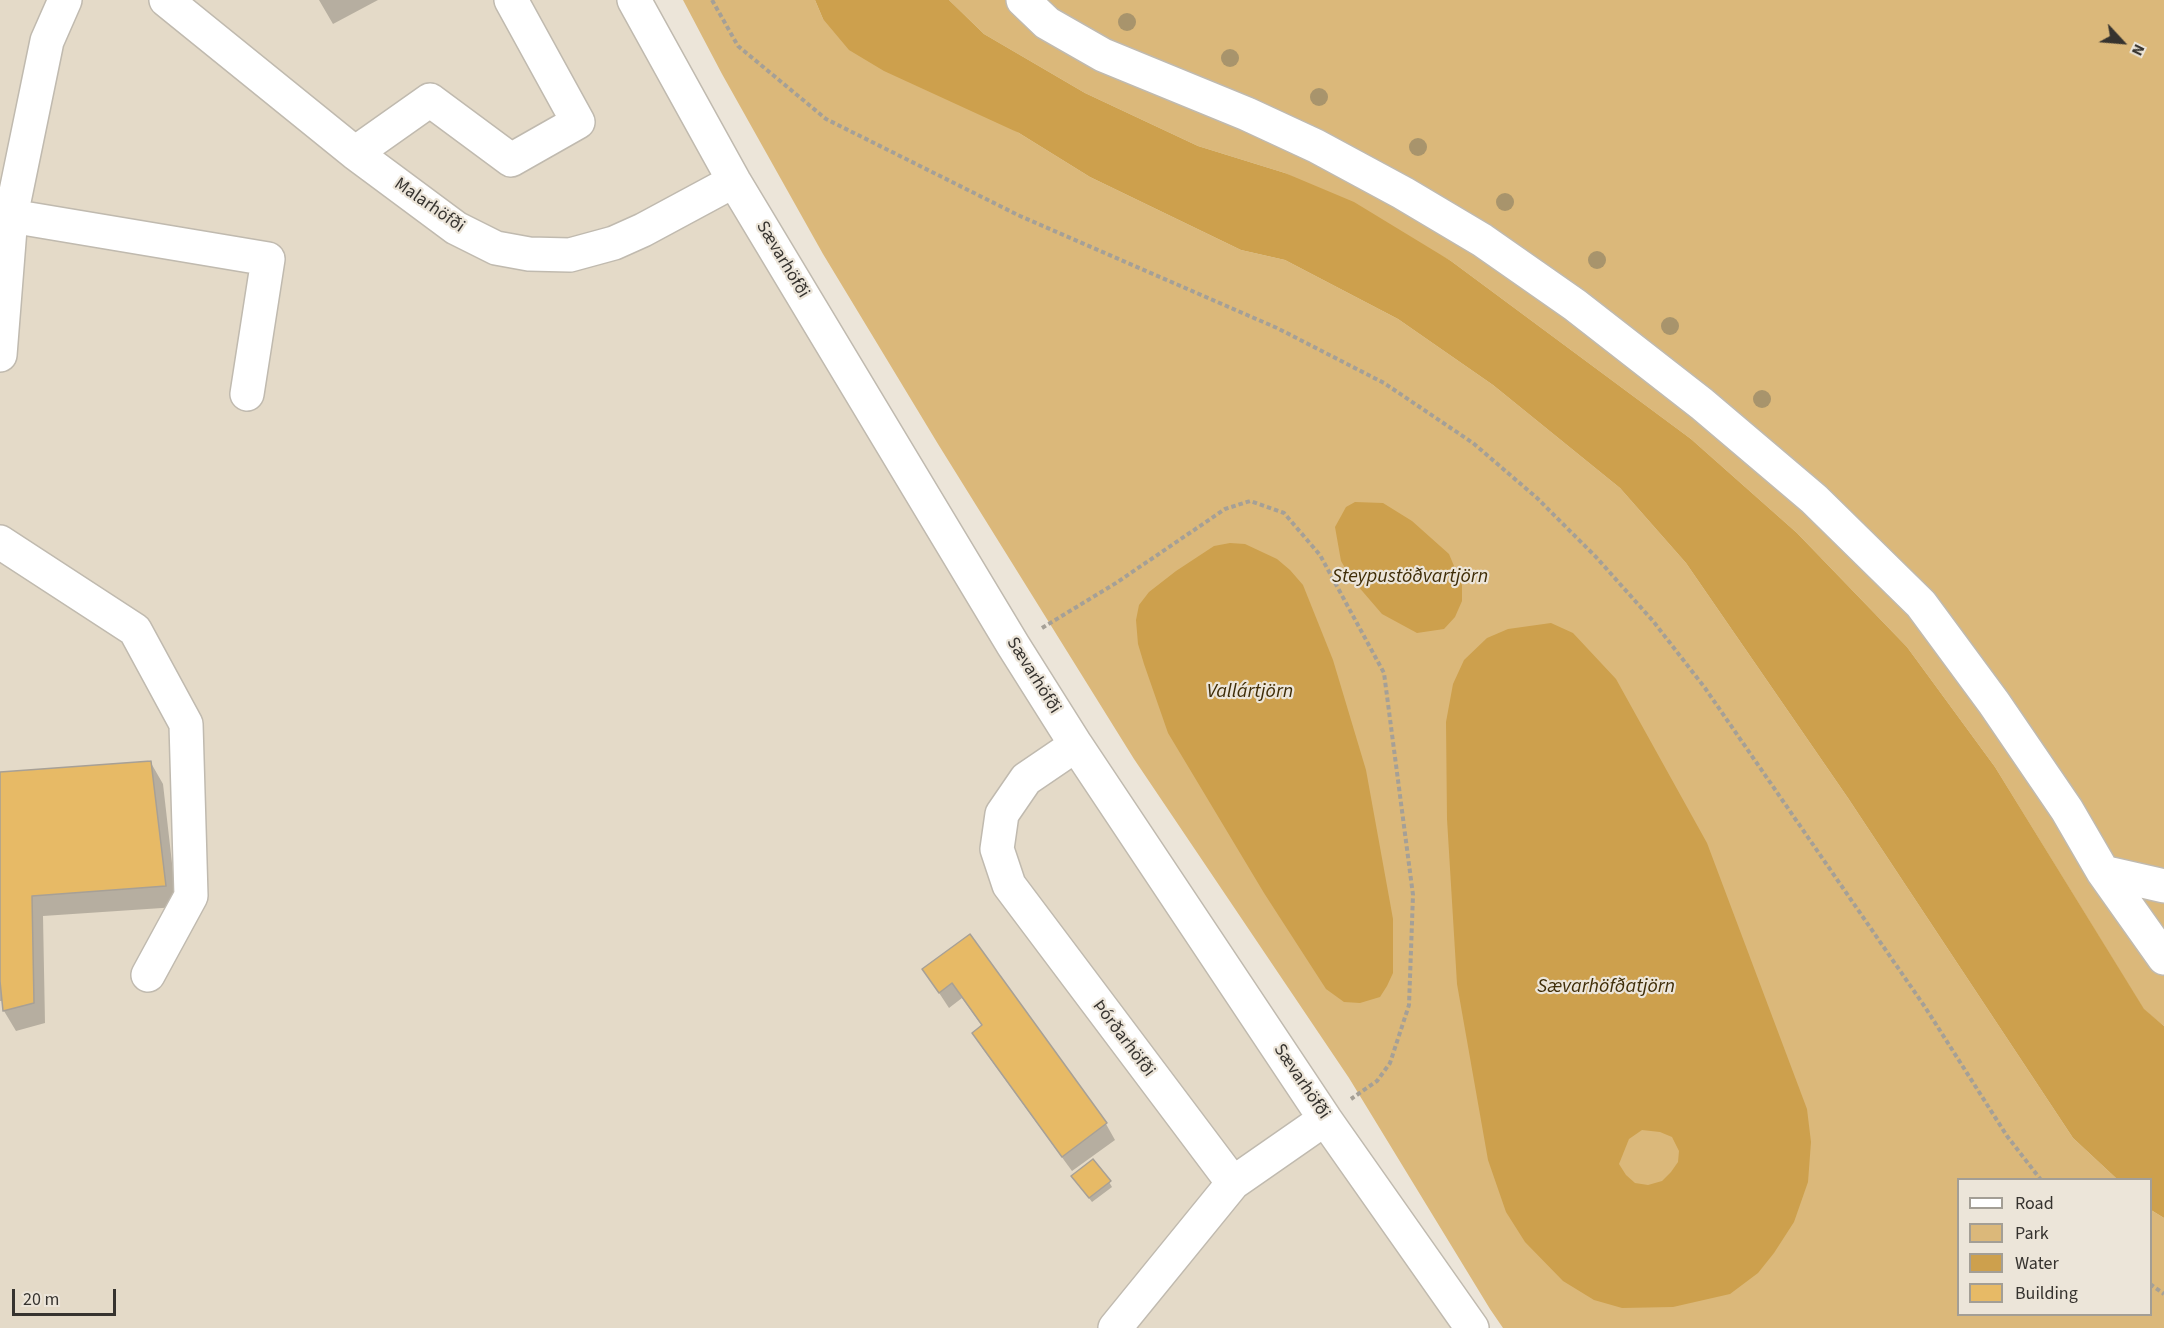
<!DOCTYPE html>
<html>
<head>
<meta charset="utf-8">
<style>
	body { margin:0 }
	#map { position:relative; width:2164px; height:1328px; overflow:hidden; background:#ece5d9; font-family:"Source Sans 3",sans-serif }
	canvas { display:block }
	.legend { position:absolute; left:1957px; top:1178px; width:195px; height:138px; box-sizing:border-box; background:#ece5d9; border:2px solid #a39e95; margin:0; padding:8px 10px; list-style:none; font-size:18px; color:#36332f }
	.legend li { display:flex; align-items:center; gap:12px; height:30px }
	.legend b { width:30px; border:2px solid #a39e95 }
	.north { position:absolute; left:2092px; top:12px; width:60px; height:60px; -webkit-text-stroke:4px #ece5d9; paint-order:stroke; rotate:116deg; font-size:16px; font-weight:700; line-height:24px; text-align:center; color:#36332f }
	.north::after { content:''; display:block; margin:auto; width:21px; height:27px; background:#36332f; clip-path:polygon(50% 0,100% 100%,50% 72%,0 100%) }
	.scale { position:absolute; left:12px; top:1289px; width:104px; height:27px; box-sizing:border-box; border:3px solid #36332f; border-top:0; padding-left:8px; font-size:18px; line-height:21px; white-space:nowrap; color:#36332f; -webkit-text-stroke:4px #ece5d9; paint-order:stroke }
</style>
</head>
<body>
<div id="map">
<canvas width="2164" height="1328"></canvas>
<ul class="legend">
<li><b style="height:8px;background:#fff"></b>Road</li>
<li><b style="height:16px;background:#dbb87a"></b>Park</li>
<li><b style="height:16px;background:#cda04d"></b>Water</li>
<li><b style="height:16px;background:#e7ba66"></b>Building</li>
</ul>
<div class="north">N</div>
<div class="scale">20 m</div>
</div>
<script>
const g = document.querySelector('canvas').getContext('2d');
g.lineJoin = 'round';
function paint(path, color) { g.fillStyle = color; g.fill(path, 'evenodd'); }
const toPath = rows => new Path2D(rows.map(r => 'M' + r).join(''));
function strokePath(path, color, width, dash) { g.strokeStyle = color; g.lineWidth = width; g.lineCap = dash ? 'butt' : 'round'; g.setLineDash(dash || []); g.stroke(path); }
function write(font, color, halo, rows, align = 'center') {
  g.font = font + ' "Source Sans 3",sans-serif'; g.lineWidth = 4.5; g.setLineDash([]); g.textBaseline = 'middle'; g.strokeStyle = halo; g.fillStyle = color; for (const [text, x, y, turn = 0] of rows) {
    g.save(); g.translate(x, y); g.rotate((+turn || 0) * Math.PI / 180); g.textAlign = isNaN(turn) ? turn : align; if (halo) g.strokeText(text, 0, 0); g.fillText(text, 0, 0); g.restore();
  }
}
paint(toPath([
	[0,0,619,0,1464,1328,0,1328]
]), '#e4dac8');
paint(toPath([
	[683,0,815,0,823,19,1019,133,1090,177,1241,250,1285,260,1398,319,1493,385,1620,488,1686,563,1848,798,2073,1138,2117,1179,1958,1180,1958,1314,2150,1314,2151,1210,2164,1218,2164,1328,1503,1328,1490,1309,1349,1078,1134,759,938,444,823,254,722,74],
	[949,0,2164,0,2164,1026,2144,1010,1995,767,1907,647,1797,533,1691,439,1451,261,1285,173,1198,146,1085,93,984,34]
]), '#dbb87a');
paint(toPath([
	[815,0,949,0,984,34,1085,93,1198,146,1285,173,1354,202,1451,261,1691,439,1797,533,1907,647,1995,767,2144,1009,2164,1026,2164,1218,2151,1210,2150,1180,2117,1179,2073,1138,1848,798,1686,563,1620,488,1493,385,1398,319,1285,260,1241,250,1090,177,1019,133,884,71,849,50,823,19],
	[1355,502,1383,503,1412,521,1449,554,1462,585,1462,601,1455,617,1444,629,1417,633,1382,614,1351,578,1341,561,1335,527,1346,507],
	[1230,543,1245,544,1277,559,1290,570,1303,585,1333,660,1366,770,1393,919,1393,973,1387,986,1380,997,1360,1003,1344,1002,1326,989,1264,893,1168,733,1144,664,1138,644,1136,620,1139,605,1149,592,1176,571,1214,546],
	[1551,623,1573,633,1616,679,1707,843,1807,1109,1811,1142,1808,1182,1794,1222,1774,1253,1758,1273,1730,1294,1673,1307,1622,1308,1594,1300,1563,1281,1525,1242,1506,1212,1488,1160,1457,984,1447,819,1446,722,1453,684,1464,660,1487,638,1508,629],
	[1642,1130,1660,1132,1672,1137,1679,1151,1678,1162,1671,1172,1662,1181,1648,1185,1635,1183,1626,1175,1619,1164,1629,1139]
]), '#cda04d');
paint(toPath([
	[319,0,378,0,333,24],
	[151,763,163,784,177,907,43,916,45,1023,16,1031,4,1011,3,1001,0,1001,0,773],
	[969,936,1106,1124,1115,1140,1072,1171,983,1049,974,1034,983,1027,962,998,949,1008,924,970],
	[1076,1181,1109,1182,1112,1187,1092,1202]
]), '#0003');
const building = toPath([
	[151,761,166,886,32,896,34,1003,3,1011,0,981,0,772,151,761],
	[970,934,1107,1123,1062,1157,972,1033,982,1025,952,983,939,993,922,969,970,934],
	[1093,1159,1111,1181,1089,1198,1071,1176,1093,1159]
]);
paint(building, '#e7ba66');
strokePath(building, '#a7a096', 1.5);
const minor = toPath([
	[166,0,355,153,456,228,496,248,529,254,570,255,614,243,643,230,734,181],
	[634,0,734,181,1013,645,1076,745,1325,1119,1472,1328],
	[1023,0,1047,23,1103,55,1247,114,1316,146,1403,193,1482,240,1575,305,1702,404,1814,499,1921,604,1994,703,2067,810,2103,872,2164,958],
	[355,153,430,100,511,160,578,122,511,0],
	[11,216,268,259,247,394],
	[0,355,11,216,47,41,65,0],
	[0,542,135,630,186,724,191,896,148,975],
	[1076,745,1026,779,1002,814,997,849,1009,885,1233,1183],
	[2103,872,2164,886],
	[1115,1328,1233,1183,1325,1119]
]);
strokePath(minor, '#c0baaf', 36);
strokePath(toPath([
	[712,0,738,46,826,119,1020,216,1277,328,1384,383,1473,443,1537,498,1596,557,1653,621,1705,688,1925,1007,2007,1136,2041,1180],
	[1042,628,1116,583,1225,509,1250,501,1284,513,1320,555,1384,673,1413,895,1409,1005,1390,1063,1377,1081,1351,1099],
	[2150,1284,2164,1294]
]), '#a5a097', 4, [4.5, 3]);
strokePath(minor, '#fff', 33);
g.fillStyle = '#a8946c';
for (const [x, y] of [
	[1127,22],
	[1230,58],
	[1319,97],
	[1418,147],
	[1505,202],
	[1597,260],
	[1670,326],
	[1762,399]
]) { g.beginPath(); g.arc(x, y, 9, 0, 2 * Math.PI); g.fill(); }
write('18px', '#36332f', '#ece5d9', [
	["Malarhöfði",429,206,35],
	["Sævarhöfði",782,260,59],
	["Sævarhöfði",1033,676,58],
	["Þórðarhöfði",1123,1039,53],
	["Sævarhöfði",1301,1082,56]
]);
write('italic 20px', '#3f2d07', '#ece5d9', [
	["Steypustöðvartjörn",1410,578],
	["Vallártjörn",1250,693],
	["Sævarhöfðatjörn",1606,988]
]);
</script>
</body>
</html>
